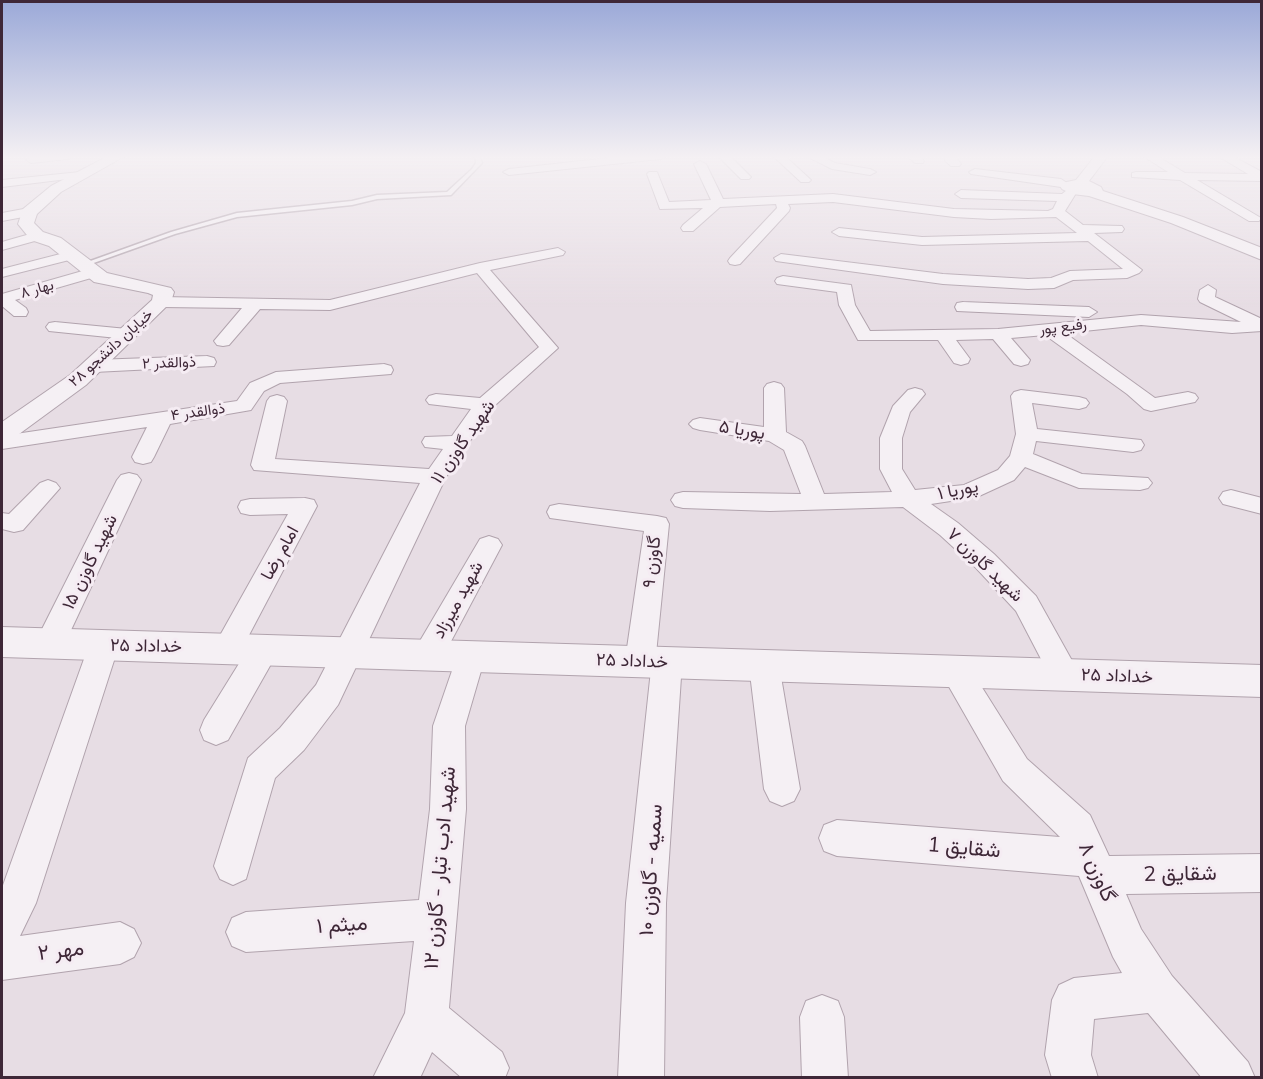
<!DOCTYPE html>
<html>
<head>
<meta charset="utf-8">
<style>
	body { margin:0 }
	#map { position:relative; width:1263px; height:1079px; overflow:hidden; background:#e7dde4; font-family:Mulish,sans-serif }
	canvas { display:block }
	.frame { position:absolute; inset:0; border:3px solid #3e2737; pointer-events:none }
</style>
</head>
<body>
<div id="map">
<canvas width="1263" height="1079"></canvas>
<div class="frame"></div>
</div>
<script>
const g = document.querySelector('canvas').getContext('2d');
g.lineJoin = 'round';
const toPath = rows => new Path2D(rows.map(r => 'M' + r).join(''));
function strokePath(path, color, width, dash) { g.strokeStyle = color; g.lineWidth = width; g.lineCap = dash ? 'butt' : 'round'; g.setLineDash(dash || []); g.stroke(path); }
function paint(path, color) { g.fillStyle = color; g.fill(path, 'evenodd'); }
function write(font, color, halo, rows, align = 'center') {
  g.font = font + ' Mulish,Vazirmatn,sans-serif'; g.lineWidth = 6; g.setLineDash([]); g.textBaseline = 'middle'; g.strokeStyle = halo; g.fillStyle = color; for (const [text, x, y, turn = 0] of rows) {
    g.save(); g.translate(x, y); g.rotate((+turn || 0) * Math.PI / 180); g.textAlign = isNaN(turn) ? turn : align; if (halo) g.strokeText(text, 0, 0); g.fillText(text, 0, 0); g.restore();
  }
}
const service = toPath([
	[475,156,480,156,482,163,451,195,377,199,352,205,237,217,175,234,88,265,82,264,171,232,237,213,352,201,377,195,447,192,472,169,476,163,475,156]
]);
const minor = toPath([
	[34,156,73,156,68,159,31,163,26,160,34,156],
	[626,156,666,156,661,159,509,175,503,172,509,169,626,156],
	[718,156,730,156,751,177,749,179,741,179,718,156],
	[773,156,785,156,811,180,809,182,801,182,773,156],
	[806,156,821,156,835,163,870,169,876,172,870,175,832,169,806,156],
	[907,156,920,156,924,161,923,163,915,163,907,156],
	[945,156,955,156,961,164,959,166,951,166,945,161,945,156],
	[1143,156,1157,156,1185,173,1248,174,1218,156,1232,156,1262,172,1262,181,1197,180,1261,218,1259,221,1249,221,1180,180,1132,177,1132,173,1136,172,1168,172,1143,156],
	[700,161,706,164,723,199,833,194,954,209,1048,211,1053,209,1057,201,961,198,955,194,961,190,1062,194,1072,186,1078,190,1065,211,1083,225,1122,226,1124,229,1122,232,1094,233,1142,270,1139,273,1127,278,1073,280,1054,288,1028,289,943,284,776,261,774,258,781,254,943,274,1028,279,1051,278,1070,271,1123,269,1088,241,922,245,839,236,832,232,839,228,922,237,1077,233,1056,217,991,219,954,217,833,202,788,204,790,208,789,211,740,264,735,265,730,264,728,261,730,258,777,208,776,204,720,207,693,231,683,231,681,228,683,225,703,208,660,209,647,174,649,172,657,172,669,202,711,200,694,164,700,161],
	[975,169,1061,179,1067,183,1061,187,971,174,969,172,975,169],
	[80,172,86,175,84,177,2,187,2,180,80,172],
	[29,208,35,212,34,215,2,221,2,213,29,208],
	[37,232,44,236,42,239,2,250,2,242,37,232],
	[558,248,565,252,563,255,490,270,558,348,492,408,446,477,338,705,304,750,275,778,246,879,233,885,220,879,214,866,248,758,280,728,316,685,420,483,254,470,251,465,267,401,270,397,277,395,284,397,287,401,275,459,429,469,443,449,425,447,422,442,425,437,452,436,471,409,429,404,426,400,429,396,436,394,480,398,539,347,477,273,330,310,260,309,229,345,223,346,217,345,214,341,242,308,161,307,153,302,161,297,330,300,480,263,558,248],
	[72,251,77,252,79,255,77,258,2,277,2,269,72,251],
	[93,268,98,270,101,273,98,276,15,300,26,308,28,312,26,316,14,316,2,306,2,294,93,268],
	[783,276,851,285,855,305,870,331,998,329,1141,315,1241,322,1200,302,1198,299,1200,290,1208,285,1216,290,1215,297,1262,319,1262,331,1232,333,1141,325,1065,333,1155,398,1188,392,1195,394,1198,398,1195,402,1151,411,1144,409,1127,394,1045,335,1011,338,1030,360,1028,364,1021,366,1014,364,993,339,956,340,970,359,968,363,961,365,954,363,938,340,858,340,839,305,837,292,777,284,775,281,777,278,783,276],
	[963,302,1089,307,1097,312,1089,317,957,311,955,307,957,303,963,302],
	[55,322,127,329,133,330,136,334,133,338,127,339,49,331,46,327,49,323,55,322],
	[207,356,214,358,216,362,214,366,94,372,87,370,85,366,87,362,94,360,207,356],
	[384,364,391,366,393,370,391,374,280,383,264,391,251,410,170,424,154,457,151,462,143,464,135,462,132,457,147,427,2,449,2,436,237,401,250,383,276,372,384,364],
	[774,382,781,384,784,388,786,432,802,441,805,446,824,494,892,492,880,469,880,438,893,406,908,390,915,388,922,390,925,394,910,412,902,438,902,469,915,490,964,485,998,470,1010,456,1016,434,1011,396,1014,392,1021,390,1079,397,1086,399,1089,403,1086,407,1079,409,1032,403,1037,429,1141,440,1144,445,1141,450,1133,452,1036,441,1033,454,1082,474,1148,478,1152,483,1148,488,1140,490,1079,488,1025,467,1014,480,977,497,931,504,958,523,994,554,1036,596,1080,675,1076,684,1065,688,1054,684,1016,611,976,568,940,535,903,507,770,511,683,508,675,506,671,500,675,494,683,492,801,494,784,450,769,441,700,430,693,428,689,424,693,420,700,418,764,427,764,388,767,384,774,382],
	[129,473,137,475,141,480,65,643,60,651,50,655,40,651,35,643,117,480,121,475,129,473],
	[48,480,56,483,60,488,23,530,14,532,2,529,2,513,9,514,40,483,48,480],
	[1231,490,1262,498,1262,514,1223,504,1219,498,1223,492,1231,490],
	[305,498,314,500,317,506,238,656,228,660,218,656,213,648,288,514,250,515,241,513,238,507,241,501,250,499,305,498],
	[559,504,657,516,666,518,669,524,656,654,667,650,678,653,682,662,666,903,664,1078,618,1078,626,903,651,670,640,674,629,671,625,662,644,531,550,518,547,512,550,506,559,504],
	[489,536,498,539,502,545,439,664,428,667,417,664,413,655,417,646,480,539,489,536],
	[104,633,114,637,119,645,36,903,20,936,120,922,134,929,141,943,134,957,120,964,2,980,2,888,89,645,94,637,104,633],
	[264,638,275,641,279,650,228,740,216,745,204,740,200,730,204,720,253,641,264,638],
	[474,644,485,647,489,656,481,671,465,726,466,809,449,1008,502,1052,509,1068,505,1078,462,1078,432,1052,420,1078,373,1078,405,1013,414,941,246,952,232,946,226,932,232,918,246,912,419,900,430,809,433,726,455,662,463,647,474,644],
	[764,652,775,656,779,665,800,789,794,801,782,806,770,801,764,789,749,665,753,656,764,652],
	[955,658,966,662,1027,759,1090,815,1109,856,1262,854,1262,892,1126,894,1141,929,1172,976,1248,1062,1255,1078,1202,1078,1148,1013,1094,1019,1091,1055,1098,1078,1052,1078,1045,1055,1052,1000,1059,985,1074,978,1122,973,1113,957,1079,876,837,856,824,851,819,838,824,825,837,820,1060,837,1003,781,940,671,944,662,955,658],
	[822,995,838,1001,844,1017,848,1078,802,1078,800,1017,806,1001,822,995]
]);
const tertiary = toPath([
	[108,156,125,156,61,192,37,214,34,223,43,232,61,238,107,273,171,288,174,292,171,302,86,385,11,440,2,442,2,422,70,375,152,300,153,295,148,293,94,282,49,246,31,240,18,224,23,209,51,186,108,156],
	[1095,156,1108,156,1089,181,1101,187,1103,191,1183,217,1262,248,1262,260,1171,223,1089,196,1072,194,1062,189,1060,186,1062,183,1076,180,1095,156],
	[2,627,1262,665,1262,697,2,657,2,627]
]);
strokePath(service, '#b1a3ad', 3);
strokePath(minor, '#b1a3ad', 2);
strokePath(tertiary, '#b1a3ad', 2);
paint(service, '#f5f0f4');
paint(minor, '#f5f0f4');
paint(tertiary, '#f5f0f4');
const sky = g.createLinearGradient(0, 0, 0, 308);
sky.addColorStop(0, '#9ba9d8');
sky.addColorStop(0.51, '#f4f0f3');
sky.addColorStop(1, '#f4f0f300');
g.fillStyle = sky;
g.fillRect(0, 0, 1263, 308);
write('15px', '#3e2737', '#f5ecf3', [
	["بهار ۸",37,289,-16],
	["رفیع پور",1063,327,-7],
	["خیابان دانشجو ۲۸",111,348,-42],
	["ذوالقدر ۲",169,363,-2],
	["ذوالقدر ۴",198,412,-8]
]);
write('18px', '#3e2737', '#f5ecf3', [
	["پوریا ۵",742,430,9],
	["شهید گاوزن ۱۱",463,442,-55],
	["پوریا ۱",958,490,-12],
	["امام رضا",280,553,-61],
	["شهید گاوزن ۱۵",90,562,-64],
	["گاوزن ۹",652,562,-83],
	["شهید گاوزن ۷",985,565,44],
	["شهید میرزاد",458,600,-61],
	["خداداد ۲۵",146,646,1],
	["خداداد ۲۵",632,661,2],
	["خداداد ۲۵",1117,676,2]
]);
write('21px', '#3e2737', '#f5ecf3', [
	["شقایق 1",964,848,5],
	["شهید ادب تبار - گاوزن ۱۲",440,868,-85],
	["سمیه - گاوزن ۱۰",651,870,-86],
	["گاوزن ۸",1097,872,66],
	["شقایق 2",1180,874,-1],
	["میثم ۱",342,925,-4],
	["مهر ۲",61,951,-7]
]);
</script>
</body>
</html>
